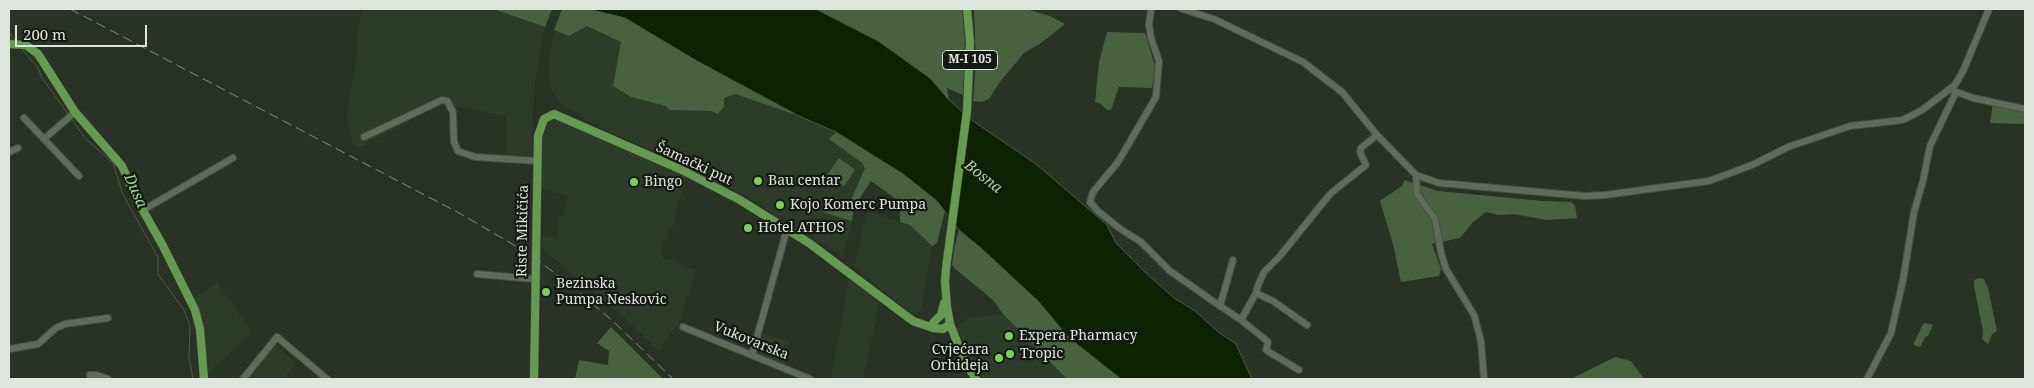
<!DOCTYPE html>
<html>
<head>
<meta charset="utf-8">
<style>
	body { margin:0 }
	#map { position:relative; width:2034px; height:388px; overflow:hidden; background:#293325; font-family:"Noto Serif",serif }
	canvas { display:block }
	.frame { position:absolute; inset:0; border:10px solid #dee5dc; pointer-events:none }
	.scale { position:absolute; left:15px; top:25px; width:132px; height:22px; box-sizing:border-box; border:2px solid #dee5dc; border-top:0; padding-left:6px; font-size:15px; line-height:18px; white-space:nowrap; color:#dee5dc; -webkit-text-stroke:4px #151913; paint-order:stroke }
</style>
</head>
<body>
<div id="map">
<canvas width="2034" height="388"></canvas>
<div class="frame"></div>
<div class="scale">200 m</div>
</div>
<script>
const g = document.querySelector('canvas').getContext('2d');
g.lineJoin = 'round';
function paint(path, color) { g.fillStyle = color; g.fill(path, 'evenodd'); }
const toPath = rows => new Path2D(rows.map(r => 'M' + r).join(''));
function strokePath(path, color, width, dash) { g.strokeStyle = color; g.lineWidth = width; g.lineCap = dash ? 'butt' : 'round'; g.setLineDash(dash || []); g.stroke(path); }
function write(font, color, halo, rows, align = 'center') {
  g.font = font + ' "Noto Serif",serif'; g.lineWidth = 4.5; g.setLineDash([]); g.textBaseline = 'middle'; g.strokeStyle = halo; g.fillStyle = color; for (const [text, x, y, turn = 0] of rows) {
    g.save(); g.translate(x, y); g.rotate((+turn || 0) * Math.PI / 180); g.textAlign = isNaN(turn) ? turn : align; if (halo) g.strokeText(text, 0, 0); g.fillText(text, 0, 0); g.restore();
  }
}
paint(toPath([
	[364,9,494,9,545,27,536,73,533,112,532,159,506,157,506,116,442,104,358,148,353,143,346,116,354,76,359,24],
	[587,26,621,42,613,86,631,97,666,106,669,110,711,111,717,114,723,98,735,94,799,116,836,132,829,139,862,163,865,168,850,202,829,196,822,212,852,221,843,257,783,217,780,219,766,210,766,207,703,173,606,130,563,106,552,91,549,80,548,64,554,30,569,36],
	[556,117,687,176,676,211,674,225,670,229,666,240,662,241,662,257,696,270,678,326,672,331,659,351,626,319,539,246,539,236,557,237,559,218,564,214,568,196,540,188,542,129,547,121],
	[867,211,910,225,932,246,922,309,916,314,906,309,854,267],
	[849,278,880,301,863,379,831,379],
	[217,282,252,332,208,373,204,329,193,299],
	[1003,314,1067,379,983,379,970,360,957,328,960,323,968,318],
	[761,333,790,342,784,364,755,352],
	[275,344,296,363,284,379,247,379]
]), '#2d3c28');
paint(toPath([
	[494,9,552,9,545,27],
	[562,9,588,9,625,18,697,61,799,116,735,94,724,98,724,106,718,114,711,111,669,110,666,106,631,97,613,86,621,42,587,26,569,36,554,30],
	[816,9,962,9,965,41,963,95,947,88,949,100,930,78,878,41],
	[974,9,1026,9,1050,16,1065,24,1041,43,1024,53,999,83,989,99,981,102,973,101,976,60],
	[1107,32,1145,33,1155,66,1152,88,1119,87,1111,110,1107,110,1101,104,1095,102,1099,62],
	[1993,102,2025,111,2025,124,1990,123],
	[836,132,903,174,928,192,945,210,937,243,932,246,910,225,900,222,900,202,871,181,854,207,852,221,822,212,829,196,850,202,865,168,862,163,829,139],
	[839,158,855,170,844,186,827,175],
	[1405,180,1438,191,1542,201,1571,202,1575,206,1577,218,1546,220,1514,214,1499,215,1486,212,1473,222,1460,238,1432,244,1441,269,1439,276,1401,282,1393,244,1380,201,1402,186],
	[959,230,981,248,1039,302,1068,337,1121,379,1067,379,1003,314,993,300,954,268,952,265,954,249],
	[1980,278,1984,279,1988,288,1997,331,1992,334,1988,344,1982,339,1983,331,1974,286,1974,280],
	[1926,323,1933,325,1928,336,1925,337,1920,347,1913,345,1923,324],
	[611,327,663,379,575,379,579,360,608,365,609,351,597,343],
	[1615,357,1631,361,1644,379,1571,379]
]), '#48623f');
const water = toPath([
	[588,9,816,9,878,41,930,78,949,100,973,121,1036,164,1100,219,1107,225,1116,243,1147,274,1174,298,1195,311,1217,331,1236,344,1252,379,1121,379,1068,337,1039,302,981,248,959,230,937,201,903,174,836,132,799,116,697,61,625,18,588,9]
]);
paint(water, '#0c2203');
strokePath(water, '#4b5c44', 1);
strokePath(toPath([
	[9,32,16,42],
	[22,49,38,68,42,78,69,115],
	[71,118,85,138,113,163,123,195,158,257,158,274,184,310,190,326,189,358,193,379]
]), '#4b5c44', 1);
const minor = toPath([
	[1151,9,1149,25,1151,38,1159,61,1156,97,1118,162,1093,192,1090,202,1098,211,1119,228,1141,242,1170,271,1220,306],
	[1182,9,1214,19,1303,62,1342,92,1377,135,1416,175,1439,183,1585,196,1605,195,1709,181,1752,165,1788,147,1850,126,1903,120,1922,110,1955,85,1963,71,1989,9],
	[1954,91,1973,98,2025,109],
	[24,118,79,176],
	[364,137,442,100,447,101,453,112,454,142,458,151,475,157,538,161],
	[44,139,75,112],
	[9,152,18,148],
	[1416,175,1417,194,1435,219,1441,253,1446,269,1474,315,1481,341,1484,379],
	[143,210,233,158],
	[1233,260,1220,306,1241,320,1266,340,1268,342,1266,350,1269,352,1299,370],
	[477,274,534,279],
	[1256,293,1257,288,1264,272,1280,256,1330,194,1366,165,1360,152,1361,148,1377,135],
	[1241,320,1256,293,1273,301,1307,325],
	[683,327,810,379],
	[9,349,38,344,56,328,65,324,108,318],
	[752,355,787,229],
	[90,375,96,375,108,379],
	[243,379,277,337,327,379],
	[1867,379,1891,333,1903,280,1914,212,1923,181,1930,146,1956,92]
]);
const major = toPath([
	[967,9,970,42,967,111,946,268,945,282,947,307,950,324,965,362,976,379],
	[9,44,26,45,38,54,75,112,122,166,136,198,163,246,195,310,200,329,204,379],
	[933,323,941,315,944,303],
	[534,379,538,136,544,119,554,114,682,170,740,200,809,243,913,321,933,328,943,329,950,324]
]);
strokePath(minor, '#465044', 8);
strokePath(major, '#465044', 9);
strokePath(minor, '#5f6b5b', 6);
strokePath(major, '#649b4e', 8);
strokePath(toPath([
	[70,9,459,213,509,242,535,258,579,292,615,323,673,379]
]), '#828b7f', 1, [10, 5]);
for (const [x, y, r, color] of [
	[758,181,5,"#7ad157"],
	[634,182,5,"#7ad157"],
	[780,205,5,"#7ad157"],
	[748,228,5,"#7ad157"],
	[546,292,5,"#7ad157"],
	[1009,336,5,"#7ad157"],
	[1010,354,5,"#7ad157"],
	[999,358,5,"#7ad157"]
]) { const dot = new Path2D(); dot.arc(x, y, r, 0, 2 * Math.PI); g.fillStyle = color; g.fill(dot); strokePath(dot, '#151913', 2); }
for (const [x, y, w] of [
	[970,60,55]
]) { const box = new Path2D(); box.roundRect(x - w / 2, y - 9.5, w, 19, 4); g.fillStyle = '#151913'; g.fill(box); strokePath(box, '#dee5dc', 1); }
write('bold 12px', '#dee5dc', null, [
	["M-I 105",970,60]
]);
write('14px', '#dee5dc', '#151913', [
	["Šamački put",694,164,25],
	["Riste Mikičića",523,231,-89],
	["Vukovarska",751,341,22]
]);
write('14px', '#dee5dc', '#151913', [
	["Bau centar",768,181],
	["Bingo",644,182],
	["Kojo Komerc Pumpa",790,205],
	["Hotel ATHOS",758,228],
	["Bezinska",556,284],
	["Pumpa Neskovic",556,300],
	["Expera Pharmacy",1019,336],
	["Cvjećara",989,350,"right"],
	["Orhideja",989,366,"right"],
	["Tropic",1020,354]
], 'left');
write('italic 15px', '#a0de89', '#151913', [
	["Bosna",983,177,38],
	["Dusa",135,191,66]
]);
</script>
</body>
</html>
